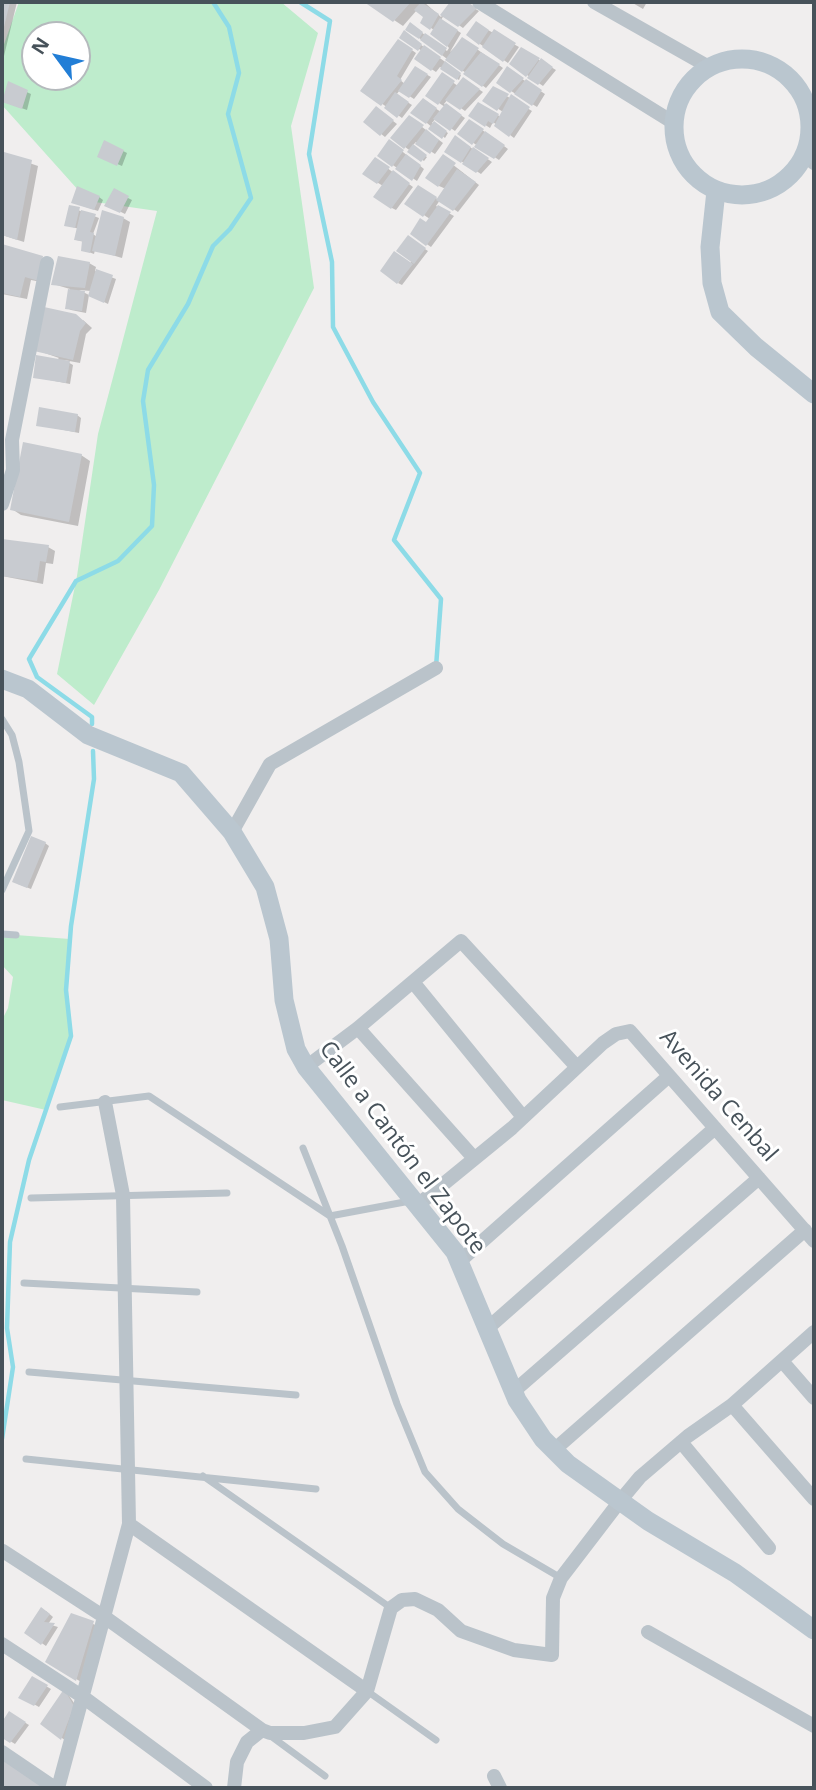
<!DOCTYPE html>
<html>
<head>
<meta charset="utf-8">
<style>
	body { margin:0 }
	#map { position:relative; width:816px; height:1790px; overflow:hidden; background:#f0eeee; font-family:"Open Sans",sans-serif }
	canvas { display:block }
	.frame { position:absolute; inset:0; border:4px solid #47525a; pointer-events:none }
	.north { position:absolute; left:21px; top:21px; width:70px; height:70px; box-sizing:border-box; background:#fff; border:2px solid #b5babd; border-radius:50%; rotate:303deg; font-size:19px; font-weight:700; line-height:28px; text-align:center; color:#47525a }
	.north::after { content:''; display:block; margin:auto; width:24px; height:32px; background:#227ed6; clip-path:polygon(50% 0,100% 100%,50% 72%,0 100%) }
</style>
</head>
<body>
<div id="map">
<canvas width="816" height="1790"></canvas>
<div class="frame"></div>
<div class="north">N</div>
</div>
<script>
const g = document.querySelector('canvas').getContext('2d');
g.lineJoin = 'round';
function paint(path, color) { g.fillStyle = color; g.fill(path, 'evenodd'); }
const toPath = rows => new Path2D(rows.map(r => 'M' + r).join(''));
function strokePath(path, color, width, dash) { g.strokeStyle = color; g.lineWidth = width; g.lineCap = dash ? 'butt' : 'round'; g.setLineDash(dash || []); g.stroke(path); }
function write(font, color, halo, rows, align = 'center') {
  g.font = font + ' "Open Sans",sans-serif'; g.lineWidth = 6; g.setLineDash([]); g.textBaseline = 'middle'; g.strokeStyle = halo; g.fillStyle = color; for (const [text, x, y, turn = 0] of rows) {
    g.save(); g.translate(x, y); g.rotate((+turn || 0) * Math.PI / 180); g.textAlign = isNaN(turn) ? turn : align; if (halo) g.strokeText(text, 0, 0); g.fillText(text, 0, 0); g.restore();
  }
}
paint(toPath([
	[19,2,281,2,318,33,291,126,314,288,159,590,94,705,57,674,77,576,98,434,157,211,88,201,2,105,2,50],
	[35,35,77,35,77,77,35,77],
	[2,934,70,939,66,990,70,1039,46,1110,2,1100,2,1020,8,1008,13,977,2,965]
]), '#beeccc');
paint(toPath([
	[2,2,17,2,4,56,2,56],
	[367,2,424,2,441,17,453,2,464,2,479,11,463,28,444,15,441,20,461,33,450,52,463,39,503,68,486,88,407,29,410,24,447,51,449,48,434,30,422,22,426,17,417,10,403,26],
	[631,2,647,2,643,9],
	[477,24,519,47,508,63,480,44],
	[404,33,444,61,461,75,459,80,440,67,436,72,416,59,422,51,401,37],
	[399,41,416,53,400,80,405,84,415,68,431,77,414,99,400,90,396,95,412,105,402,118,363,90],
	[522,50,556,70,543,86,511,64],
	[507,69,545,94,537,107,511,91],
	[442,75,458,86,463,79,483,92,465,111,448,99,444,104,465,118,455,131,436,118,432,123,448,133,445,138,427,123,423,100,441,112,445,107,427,95],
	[9,84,31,94,27,110,7,103],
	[493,88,532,111,514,138,493,122,490,128,470,115,478,104,501,117,503,112,485,100],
	[380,111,397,124,385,137,366,122],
	[409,117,443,143,435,154,416,142,412,146,427,157,424,161,393,138],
	[470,121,508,149,499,160,460,134],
	[455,137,492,162,481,174,447,152],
	[393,144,424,169,417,181,379,156],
	[123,151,127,153,122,166,103,158],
	[6,155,38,166,24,242,2,235,5,202,2,201,2,163],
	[443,157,479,185,458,212,440,200,436,206,454,216,431,247,412,234,430,219,407,204,419,187,439,200,446,189,439,186],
	[375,159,413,187,396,210,392,208,383,186,364,174],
	[114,191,132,200,125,214,107,205],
	[99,197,103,200,98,211,77,204],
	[70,207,99,218,93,234,97,237,123,218,130,222,122,258,95,250,94,254,83,250,84,242,76,240,79,229,66,225],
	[408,238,428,251,402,285,398,283,411,262],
	[2,246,43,258,46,283,31,280,27,299,2,294],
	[89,263,96,267,95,271,116,279,108,304,90,295,91,291,79,290,89,295,86,313,71,310,67,308,70,289,53,284],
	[83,320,92,328,86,334,80,363,64,360,73,365,70,384,34,377,59,358,36,350],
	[77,415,81,418,79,433,38,425],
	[81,455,90,461,78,526,21,515,12,509],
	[3,541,48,547,55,551,53,564,46,563,43,584,2,576],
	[45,843,49,846,31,889,18,884],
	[46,1611,53,1617,48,1624,58,1627,46,1646,27,1633],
	[72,1615,100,1627,83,1683,47,1662],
	[32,1678,51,1689,39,1707,21,1697],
	[68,1694,78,1709,66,1741,43,1724],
	[9,1713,29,1725,15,1744,2,1736,2,1725]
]), '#0003');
strokePath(toPath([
	[300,2,330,21,309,154,332,262,333,327,373,402,420,473,394,540,441,599,436,667],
	[92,724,92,717,37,677,29,659,76,581,118,561,152,526,154,485,143,401,148,370,188,304,213,246,230,229,251,198,228,114,239,73,229,27,213,2],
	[2,1439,13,1367,7,1328,10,1242,29,1160,71,1036,66,990,71,926,94,779,93,751]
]), '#8ddbe7', 4.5);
paint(toPath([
	[2,2,10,2,3,31,2,31],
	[364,2,411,2,393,22],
	[421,2,439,14,430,30,420,23,423,17,414,10],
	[450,2,467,2,477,8,458,27,440,15],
	[440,18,458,30,447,47,430,34],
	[476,21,489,30,479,45,466,35],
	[410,22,423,32,419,39,405,30],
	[494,29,516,43,503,62,482,47],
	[404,30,422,44,418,51,399,38],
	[425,33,447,48,442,56,420,40],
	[462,37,479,48,462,72,445,60],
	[398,39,413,49,397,76,402,80,381,106,360,91],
	[424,45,441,57,431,71,414,59],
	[521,47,540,58,526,77,509,64],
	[481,52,500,64,482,87,463,74],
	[541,58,553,67,538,85,527,78],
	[445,61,461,73,457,80,440,69],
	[415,66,428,74,409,98,398,91],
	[507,66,524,78,510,93,496,83],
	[442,72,455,81,438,105,425,96],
	[463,77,480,89,460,110,445,100],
	[526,79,542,90,532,106,514,94],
	[8,81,28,90,22,109,2,102],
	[493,86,509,94,497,111,482,101],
	[395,92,409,102,397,118,384,108],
	[511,94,530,107,509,137,494,126],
	[423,98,437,108,426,124,410,113],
	[478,102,499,114,493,124,488,121,485,127,468,116],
	[446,103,462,115,450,131,433,119],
	[376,106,394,120,380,136,363,122],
	[409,115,424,125,404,149,390,138],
	[469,119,484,129,472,145,457,134],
	[434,121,447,131,442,139,428,129],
	[426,129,439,140,430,154,415,144],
	[485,131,505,145,494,159,474,147],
	[455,135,471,147,461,163,444,152],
	[389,139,404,150,392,167,377,156],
	[104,140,124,150,117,166,97,157],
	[413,144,427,155,421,162,407,152],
	[473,147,489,158,476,173,462,164],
	[4,152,32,160,17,240,2,235,2,160],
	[406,154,421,165,412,181,395,169],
	[443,154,456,163,438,187,425,178],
	[375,157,390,167,377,184,362,174],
	[457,169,476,182,453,211,436,200],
	[393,170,410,183,391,209,373,197],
	[418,185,437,197,423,217,404,204],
	[77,186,100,196,94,210,71,203],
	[114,188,129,196,120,213,104,206],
	[69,205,80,207,75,228,64,226],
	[438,205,451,212,426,246,410,234,420,218,426,222],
	[81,210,96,214,90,232,94,233,90,253,81,251,82,241,74,240],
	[102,210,124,217,115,256,92,251],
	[408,235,426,248,414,264,396,251],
	[2,244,43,256,39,281,25,277,20,297,2,293],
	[394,251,413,264,397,284,380,271],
	[58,256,90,262,85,288,51,285],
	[96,269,113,275,104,303,88,296],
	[68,289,85,291,82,311,65,309],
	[44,307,76,314,86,323,80,331,73,360,34,351],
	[36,355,70,361,66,383,33,378],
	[39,407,78,414,75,432,36,426],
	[23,442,82,454,69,522,10,510],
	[2,539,49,545,46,562,40,561,37,581,2,576],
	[31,836,46,842,27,888,12,882],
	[41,1607,50,1614,44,1622,55,1623,41,1645,24,1633],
	[71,1613,94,1621,76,1681,45,1662],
	[32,1676,48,1685,34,1706,18,1698],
	[64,1689,74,1706,61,1740,40,1724],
	[9,1711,26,1722,10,1743,2,1738,2,1722],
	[2,1759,44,1788,2,1788]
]), '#c8cbd0');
strokePath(toPath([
	[2,719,12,735,19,762,29,831,2,890],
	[2,934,16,935],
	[60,1107,149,1096,330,1216,410,1201],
	[303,1148,342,1246,397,1404,425,1472,458,1509,503,1544,561,1578],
	[31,1198,227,1193],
	[24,1283,197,1292],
	[29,1372,296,1395],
	[26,1459,316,1489],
	[203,1476,391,1608],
	[367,1691,436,1740],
	[268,1734,325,1776]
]), '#bac3ca', 7);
strokePath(toPath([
	[479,2,674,123],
	[594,2,709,67],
	[804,155,814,163],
	[2,504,13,470,12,440,47,263],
	[232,832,270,764,436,668],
	[413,982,523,1117],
	[358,1028,473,1157],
	[306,1067,358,1028,461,941,576,1066],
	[105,1102,123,1195,129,1524,367,1691],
	[419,1204,512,1128,603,1043,616,1034,630,1031,814,1241],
	[460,1261,669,1076],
	[489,1327,715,1128],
	[782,1361,814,1398],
	[513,1392,759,1178],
	[732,1405,814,1499],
	[681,1442,769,1548],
	[554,1450,805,1230],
	[3,1551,106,1618,262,1730],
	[648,1632,814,1726],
	[2,1644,83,1697,206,1788],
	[2,1752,55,1788],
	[494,1776,500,1788],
	[58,1788,129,1524],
	[234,1788,237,1762,247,1742,262,1730,270,1733,304,1733,335,1727,367,1691,391,1608,402,1600,415,1599,438,1610,461,1631,514,1650,552,1655,553,1598,561,1578,620,1501,640,1477,688,1436,732,1405,814,1332]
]), '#bac3ca', 14);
strokePath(toPath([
	'674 127a68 68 0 1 1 136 0a68 68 0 1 1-136 0Z',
	[716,191,710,247,712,283,720,312,756,347,814,394],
	[2,679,28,689,88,735,181,773,232,832,265,887,279,939,284,1000,296,1049,306,1067,455,1252,517,1400,543,1439,568,1464,648,1521,735,1573,814,1630]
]), '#bac6cf', 19);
write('23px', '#47525a', '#fff', [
	["Avenida Cenbal",718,1096,49],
	["Calle a Cantón el Zapote",402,1148,53]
]);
</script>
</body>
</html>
